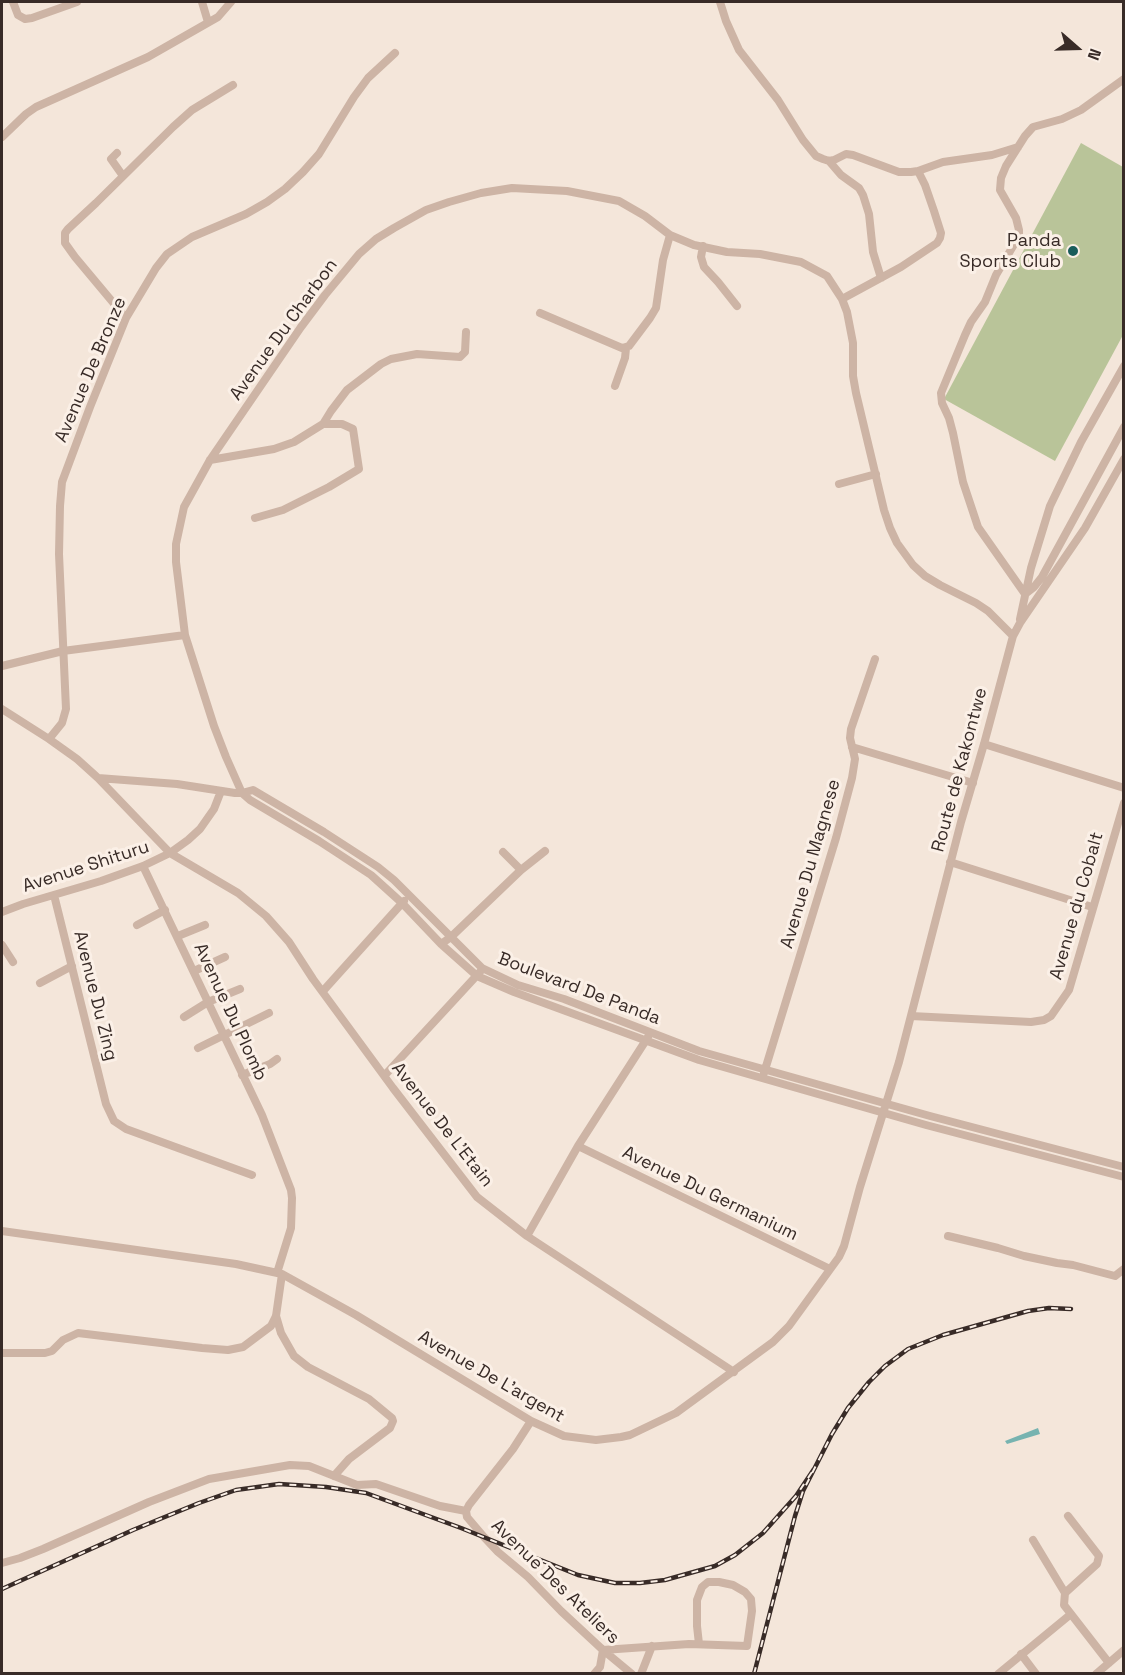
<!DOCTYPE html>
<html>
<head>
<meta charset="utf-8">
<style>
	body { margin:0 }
	#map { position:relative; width:1125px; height:1675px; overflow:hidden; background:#f4e6da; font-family:"Space Grotesk",sans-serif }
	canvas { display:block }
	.frame { position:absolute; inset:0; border:3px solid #382b27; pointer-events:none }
	.north { position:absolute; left:1047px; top:18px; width:60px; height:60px; -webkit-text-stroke:4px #fbf0e7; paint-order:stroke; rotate:110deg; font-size:16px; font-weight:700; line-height:24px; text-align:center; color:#382b27 }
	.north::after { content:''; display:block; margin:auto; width:21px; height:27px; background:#382b27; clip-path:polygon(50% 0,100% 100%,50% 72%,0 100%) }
</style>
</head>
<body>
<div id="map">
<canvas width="1125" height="1675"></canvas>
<div class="frame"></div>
<div class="north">N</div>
</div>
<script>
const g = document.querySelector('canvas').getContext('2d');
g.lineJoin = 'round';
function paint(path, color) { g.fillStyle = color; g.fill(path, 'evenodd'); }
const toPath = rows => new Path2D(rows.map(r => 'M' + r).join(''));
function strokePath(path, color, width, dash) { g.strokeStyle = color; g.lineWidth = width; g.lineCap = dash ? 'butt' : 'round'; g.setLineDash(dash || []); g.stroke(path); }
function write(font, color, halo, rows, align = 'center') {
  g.font = font + ' "Space Grotesk",sans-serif'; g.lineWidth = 6; g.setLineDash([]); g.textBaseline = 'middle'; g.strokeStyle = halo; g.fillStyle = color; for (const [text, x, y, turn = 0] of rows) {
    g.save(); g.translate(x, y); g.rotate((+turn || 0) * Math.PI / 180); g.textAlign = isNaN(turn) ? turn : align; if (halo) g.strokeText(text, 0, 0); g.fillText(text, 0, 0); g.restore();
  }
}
paint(toPath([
	[1081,143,1123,167,1123,335,1055,461,944,399]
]), '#b9c499');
paint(toPath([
	[1038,1428,1040,1434,1007,1444,1005,1441]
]), '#77b3b0');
strokePath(toPath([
	[13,2,18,15,25,19,32,18,77,2],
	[202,2,208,22],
	[720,2,726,21,739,50,778,100,803,140,816,156,823,159,829,161,834,160,846,154,853,155,899,172,911,172,918,171,943,162,992,155,1018,147],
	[1124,79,1081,110,1062,119,1033,127,1025,136,1006,166,1001,178,1000,190,1016,218,1019,230,1019,236,996,275,985,302,971,322,965,335,941,393,942,403,949,418,953,433,963,482,978,527,1025,594,1034,587,1042,577,1124,427],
	[2,137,26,114,36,107,148,57,218,17,231,2],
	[117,153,111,159,123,176],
	[829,161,841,175,859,188,863,195,869,214,873,252,881,278],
	[703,246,701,257,704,267,718,282,737,306],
	[842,299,901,267,937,243,940,238,941,233,934,211,925,185,918,171],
	[540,313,622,348,629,346,650,318,656,308,663,260,670,235],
	[126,318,75,257,65,243,65,233,68,229,96,203,173,127,192,110,233,85],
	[615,386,625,358,626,348],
	[210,460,274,449,294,442,323,424,331,411,347,390,381,364,391,359,417,354,460,357,465,352,466,332],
	[839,484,876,474],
	[255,518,283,510,329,487,359,469,353,429,342,424,323,424],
	[1020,619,1031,568,1050,506,1081,442,1124,366],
	[1013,636,988,611,976,603,940,585,925,576,913,565,897,543,890,528,884,510,856,393,853,376,853,343,847,312,842,299,827,276,801,262,760,254,727,252,694,245,670,235,645,216,619,201,567,191,512,188,481,193,449,202,426,210,394,228,376,239,359,254,325,295,301,327,210,460,184,507,176,544,176,562,185,635,214,726,226,757,242,793,250,800,319,841,371,875,402,903,441,944,477,976,514,992,699,1060,926,1125,1124,1177],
	[2,666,63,651,185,635],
	[2,709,49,739,77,759,98,778,177,784,235,793,242,793,253,790,324,832,378,867,394,880,482,968,518,985,564,999,699,1051,930,1116,1124,1167],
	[49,739,62,723,66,709,59,554,60,506,62,482,90,407,126,318,156,268,167,254,192,237,246,214,267,202,285,189,303,172,319,154,354,97,368,78,395,53],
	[984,744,1124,788],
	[852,747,973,783],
	[98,778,170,853,238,893,266,916,289,942,313,979,393,1088,477,1197,527,1236,734,1372],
	[503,852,521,870],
	[950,862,1092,907],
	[143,866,262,1115,291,1190,292,1198,291,1228,277,1273],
	[54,895,106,1104,114,1121,126,1129,252,1175],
	[2,912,23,904,101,881,143,866,170,853,188,840,200,829,214,809,221,791],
	[137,925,165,910],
	[178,936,205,925],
	[441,944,451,937,521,870,545,851],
	[2,945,13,962],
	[194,971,225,957],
	[40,983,72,966],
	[323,991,404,901],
	[911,1016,1031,1022,1044,1020,1051,1016,1069,990,1124,803],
	[184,1017,208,1002,240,989],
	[198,1048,269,1013],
	[764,1073,836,838,852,778,855,759,850,738,851,729,875,659],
	[242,1075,270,1064,277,1059],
	[385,1075,480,972],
	[578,1146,830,1269],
	[2,1231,236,1264,282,1274,356,1315,531,1421,564,1436,596,1440,621,1437,630,1435,676,1413,773,1342,789,1326,839,1257,844,1246,860,1187,899,1062,961,822,984,744,1013,636,1020,623,1085,528,1124,459],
	[527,1236,578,1146,648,1037],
	[948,1236,998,1248,1024,1256,1057,1263,1073,1265,1115,1276,1124,1269],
	[276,1316,281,1333,294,1356,308,1367,369,1399,392,1418,393,1421,390,1428,349,1459,334,1476],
	[2,1353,45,1353,52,1351,63,1340,78,1333,202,1348,228,1350,243,1347,271,1326,276,1316,282,1274],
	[531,1421,513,1449,469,1505,466,1511,467,1517,484,1537,498,1552,528,1577,561,1611,603,1650,632,1674],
	[1068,1516,1099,1556,1097,1564,1065,1593,1064,1605,1109,1663],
	[1033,1540,1065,1593],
	[2,1563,20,1558,43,1549,149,1502,209,1479,290,1465,309,1466,357,1485,376,1484,440,1506,466,1511],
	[1021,1654,1036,1674],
	[594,1674,600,1667,603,1650,689,1644,747,1646,752,1611,751,1599,745,1592,733,1585,719,1582,708,1582,702,1587,697,1600,697,1626,699,1644],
	[641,1674,652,1646],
	[998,1674,1071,1614],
	[1096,1674,1124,1650]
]), '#cdb4a5', 8);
const rail = toPath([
	[2,1589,133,1530,199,1503,236,1490,279,1484,326,1487,366,1493,461,1528,578,1575,615,1583,640,1583,665,1580,715,1566,735,1555,763,1533,796,1496,814,1469],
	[754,1674,795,1516,803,1491,832,1434,848,1408,869,1382,885,1366,908,1349,943,1335,1028,1311,1049,1308,1071,1309]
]);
strokePath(rail, '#382b27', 4.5);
strokePath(rail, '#fbf0e7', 2, [7]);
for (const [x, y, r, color] of [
	[1073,251,6,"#195d5b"]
]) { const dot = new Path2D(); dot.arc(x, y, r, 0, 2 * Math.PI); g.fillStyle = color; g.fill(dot); strokePath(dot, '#fbf0e7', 2); }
write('18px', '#382b27', '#fbf0e7', [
	["Panda",1061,241],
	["Sports Club",1061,262]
], 'right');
write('18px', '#382b27', '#fbf0e7', [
	["Avenue Du Charbon",284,330,-54],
	["Avenue De Bronze",91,370,-67],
	["Route de Kakontwe",960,770,-75],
	["Avenue Du Magnese",811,864,-74],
	["Avenue Shituru",86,867,-18],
	["Avenue du Cobalt",1077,906,-74],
	["Boulevard De Panda",579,989,21],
	["Avenue Du Zing",95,996,76],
	["Avenue Du Plomb",230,1012,65],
	["Avenue De L'Etain",442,1125,52],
	["Avenue Du Germanium",710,1194,26],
	["Avenue De L'argent",491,1377,30],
	["Avenue Des Ateliers",555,1582,44]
]);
</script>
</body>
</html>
